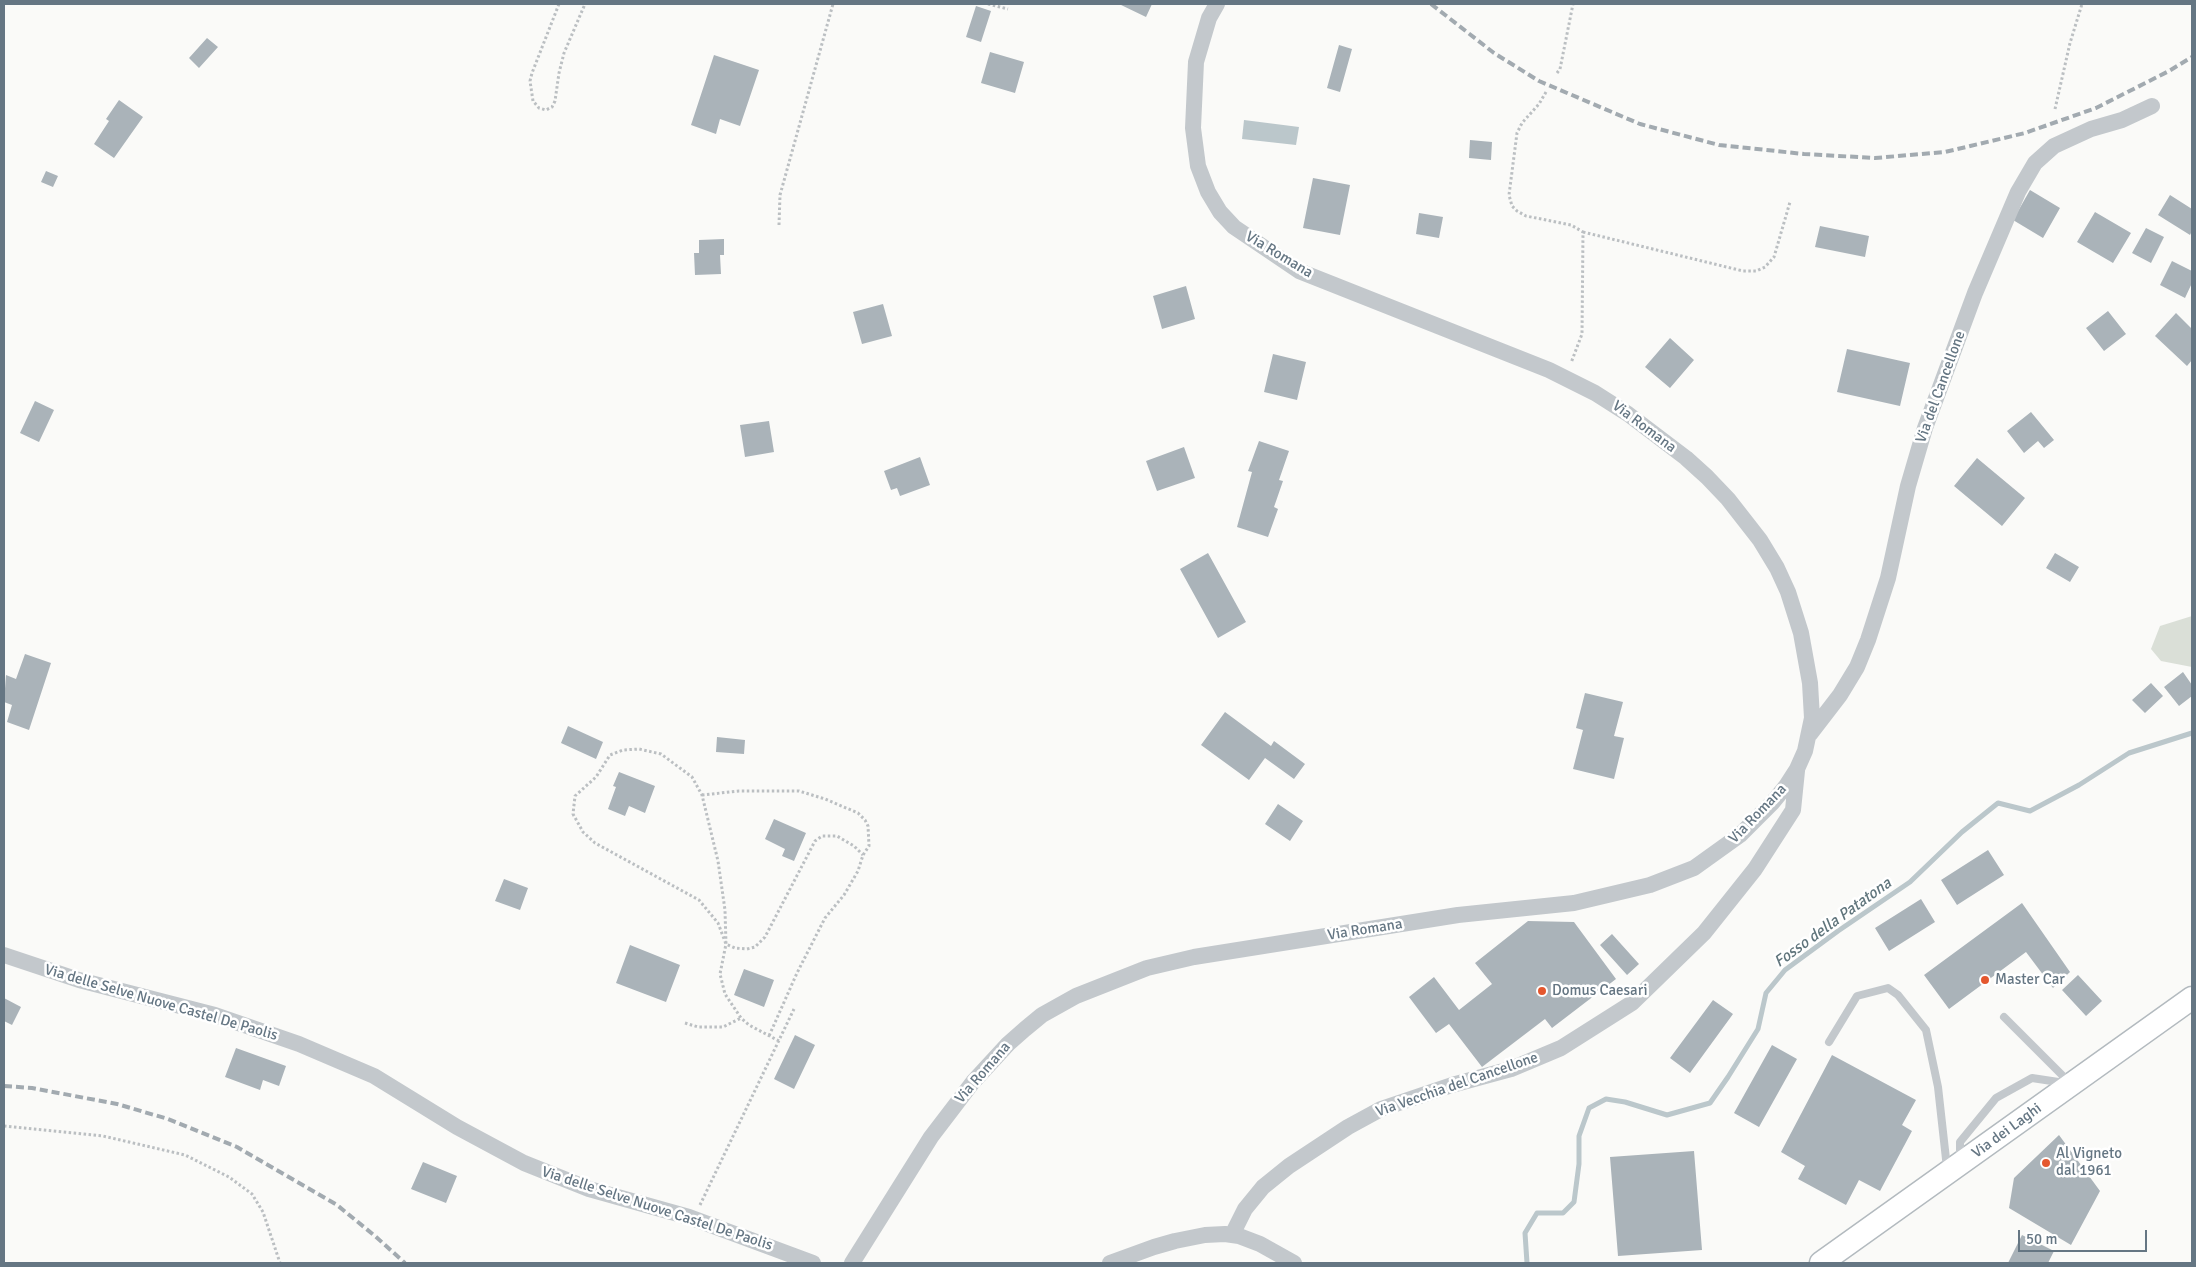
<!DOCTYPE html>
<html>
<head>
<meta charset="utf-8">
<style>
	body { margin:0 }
	#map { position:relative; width:2196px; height:1267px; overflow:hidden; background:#fafaf8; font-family:Signika,sans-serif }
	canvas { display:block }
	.frame { position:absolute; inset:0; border:5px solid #657683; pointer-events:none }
	.scale { position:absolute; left:2018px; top:1230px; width:129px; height:22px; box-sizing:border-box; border:2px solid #657683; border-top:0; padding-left:6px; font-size:15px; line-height:18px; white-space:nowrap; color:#657683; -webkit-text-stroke:4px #fff; paint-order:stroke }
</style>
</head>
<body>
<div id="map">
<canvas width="2196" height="1267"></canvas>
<div class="frame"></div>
<div class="scale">50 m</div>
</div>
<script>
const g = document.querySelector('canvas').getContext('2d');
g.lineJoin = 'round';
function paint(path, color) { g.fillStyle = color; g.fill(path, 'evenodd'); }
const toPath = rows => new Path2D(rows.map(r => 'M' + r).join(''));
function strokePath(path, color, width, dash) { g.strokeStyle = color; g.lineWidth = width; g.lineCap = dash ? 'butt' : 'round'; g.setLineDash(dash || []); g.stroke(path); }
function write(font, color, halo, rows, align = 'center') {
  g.font = font + ' Signika,sans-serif'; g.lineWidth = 5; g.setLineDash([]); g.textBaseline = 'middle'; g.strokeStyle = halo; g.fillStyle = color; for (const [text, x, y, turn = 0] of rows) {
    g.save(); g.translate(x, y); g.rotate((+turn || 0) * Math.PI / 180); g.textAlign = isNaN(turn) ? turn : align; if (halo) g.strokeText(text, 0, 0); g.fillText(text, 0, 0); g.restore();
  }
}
paint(toPath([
	[2192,616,2192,667,2161,661,2151,649,2160,626]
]), '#dadfd7');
paint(toPath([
	[1244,120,1299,127,1296,145,1242,139]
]), '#bbc7cb');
strokePath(toPath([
	[1527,1263,1525,1233,1537,1213,1563,1213,1574,1202,1579,1164,1579,1136,1589,1108,1606,1099,1625,1102,1667,1115,1710,1103,1728,1077,1758,1029,1766,993,1785,970,1838,931,1910,882,1962,832,1998,803,2030,811,2079,785,2129,753,2192,733]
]), '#bbc7cb', 5);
paint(toPath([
	[1119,4,1152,4,1146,17],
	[976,6,991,11,981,42,966,37],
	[207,38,218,47,199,68,189,58],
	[1339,45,1352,49,1340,92,1327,88],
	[990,52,1024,62,1015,93,981,83],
	[714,55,759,70,740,126,720,119,716,134,691,125],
	[119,100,143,117,114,158,94,144,109,121,106,119],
	[1470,140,1492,142,1491,160,1469,158],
	[46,171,58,176,53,187,41,182],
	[1313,178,1350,185,1340,235,1303,228],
	[2030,190,2060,208,2043,238,2013,220],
	[2170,195,2192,209,2192,231,2190,235,2158,215],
	[2095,212,2131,233,2113,263,2077,242],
	[1419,213,1443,217,1439,238,1416,234],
	[1820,226,1869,236,1865,257,1815,247],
	[2146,228,2164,237,2151,263,2132,253],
	[724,239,724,255,720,255,721,274,695,275,694,253,699,253,699,240],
	[2172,261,2192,271,2192,283,2185,298,2160,285],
	[1186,286,1195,319,1162,329,1153,296],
	[883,304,892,336,862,344,853,312],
	[2108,311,2126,334,2104,351,2086,328],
	[2176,313,2192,329,2192,360,2187,366,2155,336],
	[1670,338,1694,360,1670,388,1645,367],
	[1847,349,1910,363,1900,406,1837,392],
	[1273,354,1306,362,1297,400,1264,392],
	[35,401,54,410,39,442,20,433],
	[2031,412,2054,440,2044,448,2038,441,2024,453,2007,431],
	[769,421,774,452,745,457,740,425],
	[1259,441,1289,451,1279,480,1283,481,1274,507,1278,509,1268,537,1237,527,1252,472,1248,471],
	[1184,447,1195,478,1157,491,1146,461],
	[920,457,930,485,900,496,897,488,891,490,884,471],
	[1977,458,2025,498,2002,526,1954,486],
	[1208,553,1246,622,1218,638,1180,569],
	[2055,553,2079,567,2070,582,2046,568],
	[25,654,51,663,29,730,7,722,12,705,4,702,6,675,16,679],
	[2183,672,2192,685,2192,696,2179,706,2164,687],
	[2151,683,2163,696,2145,713,2132,700],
	[1585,693,1623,702,1614,736,1624,738,1614,779,1573,769,1583,730,1576,728],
	[1225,712,1271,746,1274,741,1305,764,1294,779,1265,758,1249,780,1201,745],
	[568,726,603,742,596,759,561,743],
	[717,737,745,740,744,754,716,752],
	[619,772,655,786,645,813,629,806,625,816,608,809,616,787,613,786],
	[1278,804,1303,821,1290,841,1265,824],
	[774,819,806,833,794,861,782,856,785,849,765,839],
	[1988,850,2004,875,1957,905,1941,880],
	[504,879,528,888,520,910,495,901],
	[1921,899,1935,922,1889,951,1875,928],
	[2022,903,2070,972,2053,988,2026,952,1949,1009,1924,975],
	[1528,921,1574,922,1616,979,1552,1028,1545,1019,1482,1067,1449,1024,1436,1033,1409,997,1434,977,1459,1010,1492,984,1475,963],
	[1612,934,1639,964,1627,975,1600,945],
	[630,945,680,965,666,1002,616,983],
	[744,969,774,980,764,1007,734,995],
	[2078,975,2102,1001,2086,1016,2062,990],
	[4,998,21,1007,12,1025,4,1021],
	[1713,1000,1733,1014,1690,1073,1670,1058],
	[795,1035,815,1045,794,1089,774,1079],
	[1772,1045,1797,1059,1759,1127,1734,1113],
	[236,1048,286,1066,279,1086,263,1080,260,1090,225,1077],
	[1832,1055,1916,1100,1902,1125,1912,1131,1880,1191,1859,1180,1846,1205,1798,1179,1805,1166,1781,1152],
	[2059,1135,2100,1191,2071,1245,2009,1208,2014,1178],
	[1694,1151,1702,1250,1618,1256,1610,1157],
	[423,1162,457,1176,446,1203,411,1189],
	[2022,1235,2054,1251,2048,1263,2008,1263]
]), '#aab3b9');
const secondary = toPath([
	[1821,1263,2192,998]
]);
strokePath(secondary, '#b3babf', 25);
strokePath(toPath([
	[559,4,532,73,530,81,533,101,539,108,546,110,552,107,555,101,559,73,564,53,585,4],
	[988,4,1008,9],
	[1557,73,1560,69,1573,4],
	[1546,92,1539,104,1522,123,1517,133,1509,195,1512,206,1517,211,1526,216,1571,225,1583,232,1582,334,1571,363],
	[2055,109,2070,43,2082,4],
	[779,225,780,195,833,4],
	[1583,232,1743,271,1756,271,1765,267,1774,257,1790,202],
	[702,795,739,791,799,791,825,799,858,813,865,820,868,826,869,846,863,855,858,871,844,895,825,918,797,973,769,1036],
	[685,1023,698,1027,723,1027,741,1018],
	[779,1041,749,1025,741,1018,725,994,720,974,726,944,725,910,718,861,702,795,692,777,661,754,639,749,623,750,610,755,596,777,575,796,573,814,583,832,595,843,699,900,718,923,726,944,735,948,747,949,755,947,765,937,815,841,822,836,837,836,854,846,863,855],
	[4,1126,103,1136,185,1155,229,1177,252,1194,263,1212,280,1263],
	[700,1205,794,1009]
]), '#bbbfc2', 3, [2.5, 2.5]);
strokePath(toPath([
	[2004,1017,2070,1083],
	[1829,1042,1857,996,1888,988,1898,995,1926,1030,1938,1087,1947,1168],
	[1960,1159,1960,1142,1996,1098,2032,1078,2065,1083]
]), '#c3c8cc', 8);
strokePath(toPath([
	[1810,734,1840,695,1857,667,1868,640,1888,578,1908,486,1925,428,1975,293,2018,192,2035,163,2054,146,2091,129,2122,120,2152,106],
	[4,955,79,980,215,1015,299,1044,374,1076,457,1127,524,1163,589,1189,689,1217,813,1263],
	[1232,1235,1245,1209,1263,1187,1289,1166,1348,1127,1381,1109,1452,1085,1511,1069,1561,1048,1632,1003,1704,933,1755,869,1793,810,1797,771],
	[852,1263,931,1137,973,1082,1008,1044,1025,1029,1042,1015,1076,996,1147,968,1194,957,1458,915,1574,903,1650,885,1694,868,1740,835,1773,802,1786,786,1797,769,1805,751,1812,718,1810,683,1801,633,1788,592,1777,568,1760,540,1728,499,1707,477,1686,458,1628,414,1595,393,1549,370,1299,271,1234,227,1220,212,1208,192,1198,166,1193,128,1196,62,1209,18,1217,4],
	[1110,1263,1154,1247,1175,1241,1205,1235,1225,1234,1239,1236,1260,1244,1294,1263]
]), '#c3c8cc', 16);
strokePath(secondary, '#fff', 22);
strokePath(toPath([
	[1431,4,1494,53,1539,81,1640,124,1719,145,1804,154,1875,158,1945,152,2025,133,2096,108,2169,71,2192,57],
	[4,1086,32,1088,117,1104,168,1119,237,1147,337,1205,375,1236,405,1263]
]), '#a2aab0', 4, [8, 4]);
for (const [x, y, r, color] of [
	[1985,980,5,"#e4572e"],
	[1542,991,5,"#e4572e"],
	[2046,1163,5,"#e4572e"]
]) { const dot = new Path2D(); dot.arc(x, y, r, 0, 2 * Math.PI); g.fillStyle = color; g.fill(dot); strokePath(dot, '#fff', 2); }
write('15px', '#657683', '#fff', [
	["Via Romana",1279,255,31],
	["Via del Cancellone",1941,387,-70],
	["Via Romana",1644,427,37],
	["Via Romana",1758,814,-46],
	["Via Romana",1365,930,-9],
	["Via delle Selve Nuove Castel De Paolis",161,1003,16],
	["Via Romana",983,1073,-49],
	["Via Vecchia del Cancellone",1457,1085,-19],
	["Via dei Laghi",2007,1131,-36],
	["Via delle Selve Nuove Castel De Paolis",657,1209,18]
]);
write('15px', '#657683', '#fff', [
	["Master Car",1995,980],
	["Domus Caesari",1552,991],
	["Al Vigneto",2056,1154],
	["dal 1961",2056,1171]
], 'left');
write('italic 16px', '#60757c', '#fff', [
	["Fosso della Patatona",1833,923,-36]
]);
</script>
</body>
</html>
